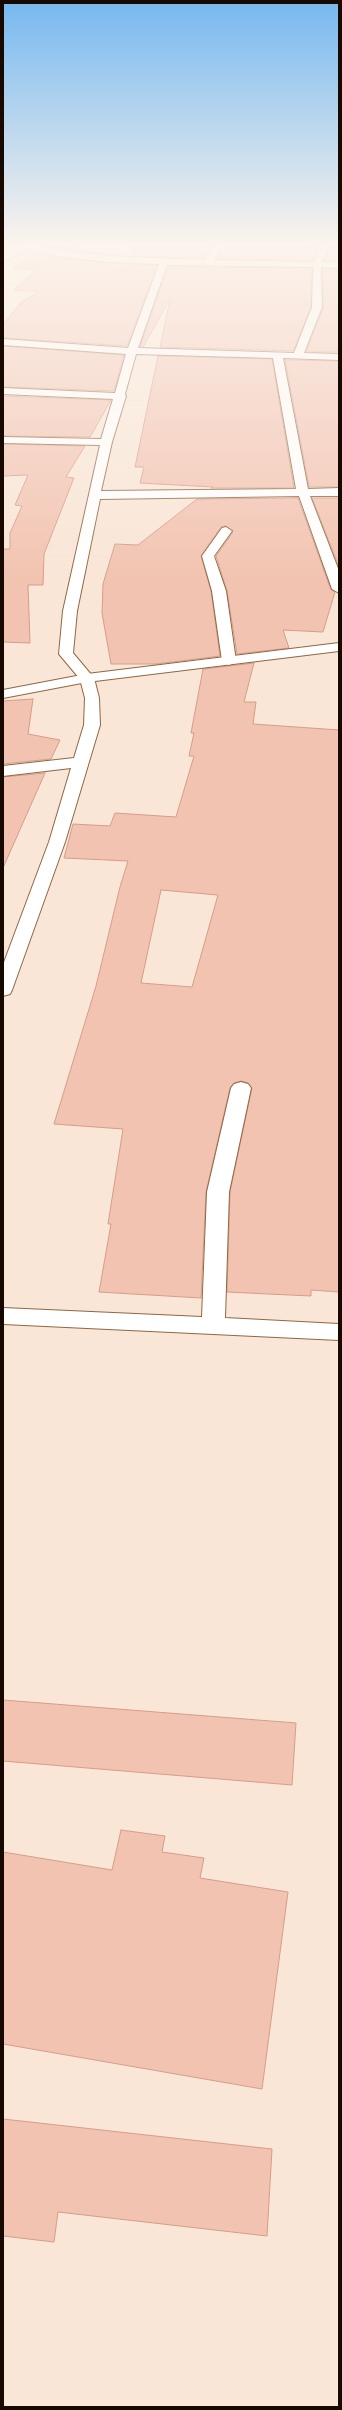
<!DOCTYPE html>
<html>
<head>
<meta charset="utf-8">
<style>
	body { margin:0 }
	#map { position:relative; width:342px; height:2410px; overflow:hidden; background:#f9e6d7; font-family:Mulish,sans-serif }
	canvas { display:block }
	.frame { position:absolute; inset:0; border:4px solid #170800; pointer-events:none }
</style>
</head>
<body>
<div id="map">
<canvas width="342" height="2410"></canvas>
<div class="frame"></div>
</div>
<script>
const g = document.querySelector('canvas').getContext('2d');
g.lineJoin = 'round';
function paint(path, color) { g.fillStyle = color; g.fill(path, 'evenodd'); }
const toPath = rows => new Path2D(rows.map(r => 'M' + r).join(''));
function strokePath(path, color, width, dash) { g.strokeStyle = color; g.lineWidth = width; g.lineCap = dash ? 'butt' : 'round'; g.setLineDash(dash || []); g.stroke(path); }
const building = toPath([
	[52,243,64,243,107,255,48,246,52,243],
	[132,243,213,243,204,258,132,256,132,243],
	[224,243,267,243,319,245,313,260,216,259,224,243],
	[330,246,339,246,339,260,324,260,330,246],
	[38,252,56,257,106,263,157,265,127,346,3,338,3,325,21,302,39,292,14,290,36,270,13,268,38,252],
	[168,267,311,268,311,307,293,351,160,347,170,299,143,347,140,347,168,267],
	[323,269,339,269,339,352,306,352,323,308,323,269],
	[3,346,124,355,114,391,3,387,3,346],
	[158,356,272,359,294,488,211,488,213,487,140,483,144,467,135,467,158,356],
	[285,360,339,361,339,487,309,487,285,360],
	[3,396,111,400,90,437,3,436,3,396],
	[3,444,85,446,66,477,74,478,44,554,43,585,28,585,30,643,3,642,3,549,10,549,10,533,22,506,15,505,28,475,3,476,3,444],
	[298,498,331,590,335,592,323,632,283,630,289,648,237,654,227,591,216,556,233,532,226,526,221,527,201,556,211,591,220,656,156,664,111,664,102,613,103,584,115,544,138,545,197,499,298,498],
	[312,498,339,498,339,567,312,498],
	[254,663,244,702,256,702,253,724,339,730,339,1292,311,1290,311,1296,227,1292,230,1192,252,1088,248,1083,241,1081,234,1083,230,1088,206,1192,201,1298,99,1292,111,1224,108,1224,123,1129,54,1124,96,986,120,887,128,861,64,858,73,824,110,826,115,813,176,817,194,756,189,756,194,733,191,733,203,669,254,663],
	[161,890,218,895,192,987,141,983,161,890],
	[33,699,28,734,60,740,51,759,3,764,3,701,33,699],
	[45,773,3,868,3,777,45,773],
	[3,1700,296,1723,292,1785,3,1761,3,1700],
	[121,1830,165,1836,162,1852,204,1858,200,1878,288,1892,262,2089,3,2044,3,1852,112,1870,121,1830],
	[3,2119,272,2149,267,2236,58,2212,54,2242,3,2236,3,2119]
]);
paint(building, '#f2c3b1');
strokePath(building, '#d59d88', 1);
const minor = toPath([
	[15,243,30,243,56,250,106,256,205,260,215,243,223,243,214,260,314,262,322,243,330,243,322,262,339,262,339,268,321,267,322,307,304,353,339,354,339,360,283,358,308,489,339,488,339,496,310,496,339,571,339,593,332,589,299,496,100,499,77,611,73,653,94,678,99,698,100,725,65,842,12,990,10,994,3,996,3,965,49,842,71,768,3,776,3,766,74,758,84,725,85,698,80,679,59,654,63,611,100,445,3,443,3,437,101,439,113,399,3,394,3,388,115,393,126,354,3,345,3,339,128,348,159,264,106,262,56,256,28,248,3,262,3,255,19,246,15,243],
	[167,265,313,267,312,307,294,353,138,348,167,265],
	[136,354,273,358,296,489,101,491,112,442,126,396,125,394,136,354],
	[226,527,232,531,214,556,226,591,236,661,229,665,222,661,212,591,202,556,222,528,226,527],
	[241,1082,248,1084,251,1088,229,1192,225,1318,339,1324,339,1340,3,1324,3,1308,202,1317,207,1192,231,1088,234,1084,241,1082]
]);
const major = toPath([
	[339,643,339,651,87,682,3,698,3,690,87,674,339,643]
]);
strokePath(minor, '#906743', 2);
strokePath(major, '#906743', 2);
paint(minor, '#fff');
paint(major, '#fff');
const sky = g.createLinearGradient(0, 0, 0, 581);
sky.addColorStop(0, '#76b8ef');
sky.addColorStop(0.42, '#fcf4ed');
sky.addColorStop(1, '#fcf4ed00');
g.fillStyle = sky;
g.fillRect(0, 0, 342, 581);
</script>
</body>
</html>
